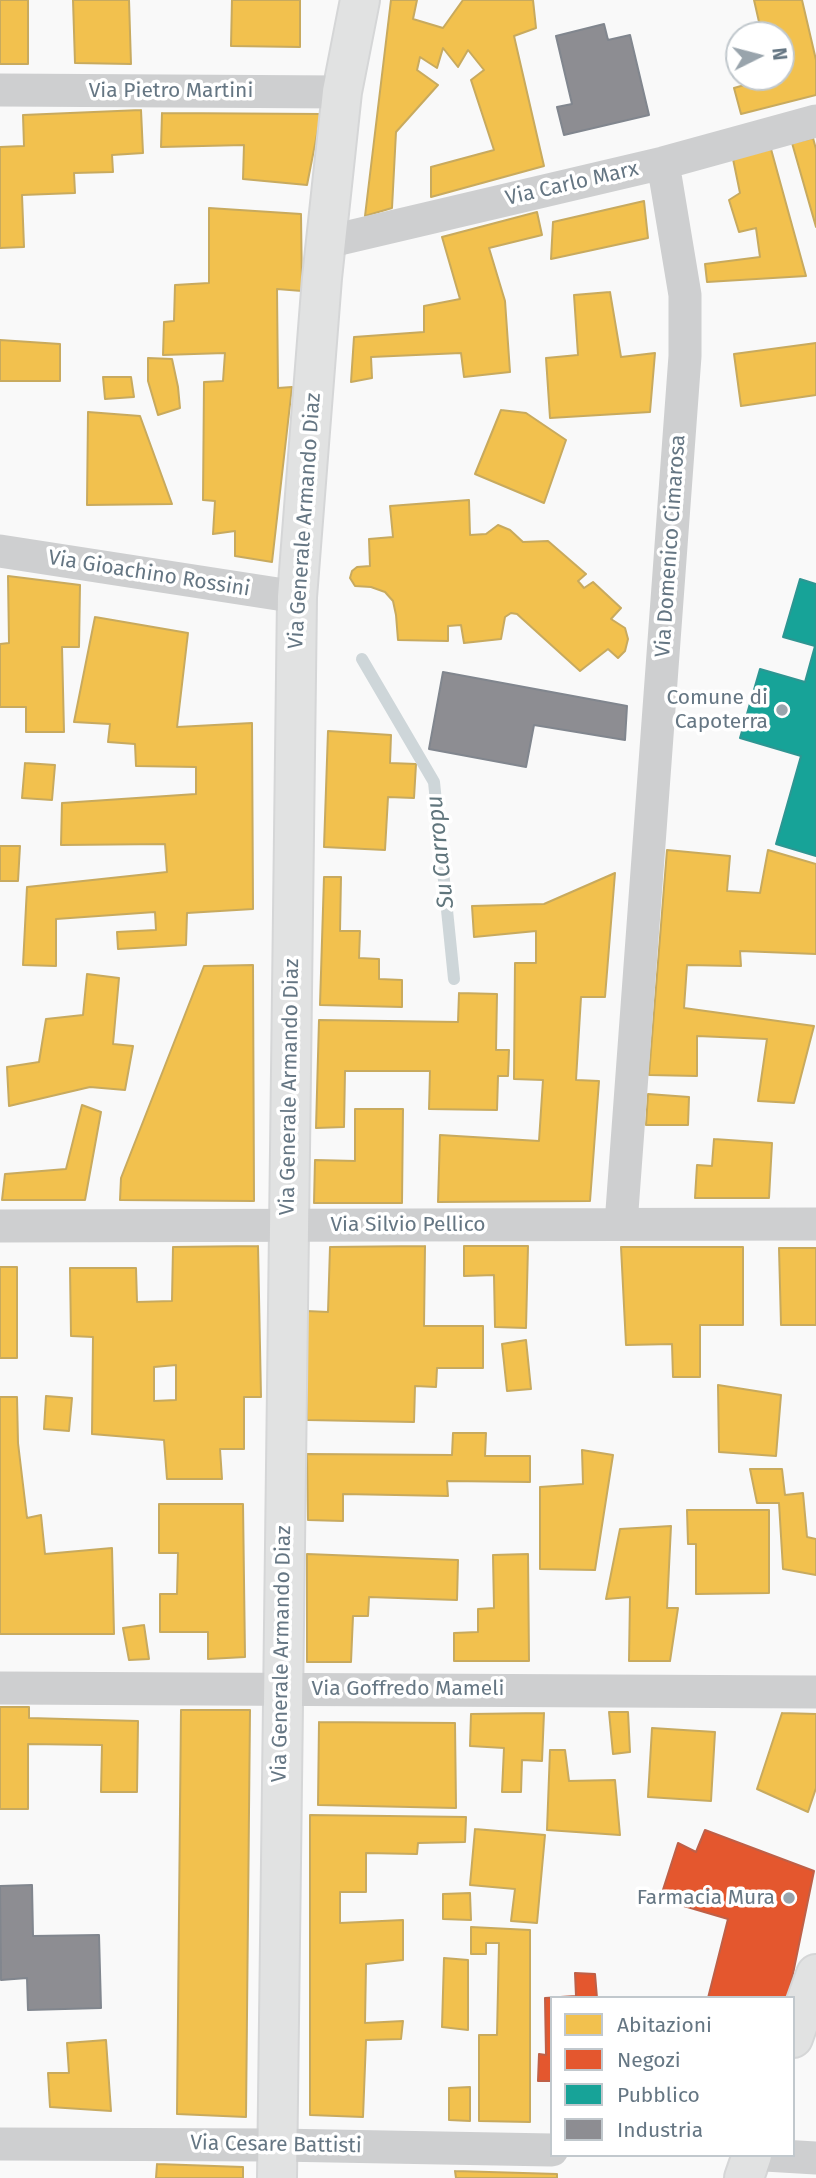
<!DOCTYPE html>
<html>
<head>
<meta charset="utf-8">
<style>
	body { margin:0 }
	#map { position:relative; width:816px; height:2178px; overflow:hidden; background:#f9f9f9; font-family:"Fira Sans",sans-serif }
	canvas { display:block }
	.legend { position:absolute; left:550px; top:1996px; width:245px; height:161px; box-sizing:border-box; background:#fff; border:2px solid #c1c8cd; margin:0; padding:9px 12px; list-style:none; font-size:21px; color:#657683 }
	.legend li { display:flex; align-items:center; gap:14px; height:35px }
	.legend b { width:35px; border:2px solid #c1c8cd }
	.north { position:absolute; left:725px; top:21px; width:70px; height:70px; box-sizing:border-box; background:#fff; border:2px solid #c1c8cd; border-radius:50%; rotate:84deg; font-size:19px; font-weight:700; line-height:28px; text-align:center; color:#657683 }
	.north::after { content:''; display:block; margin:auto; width:24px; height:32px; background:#99a4ac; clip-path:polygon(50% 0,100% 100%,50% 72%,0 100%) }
</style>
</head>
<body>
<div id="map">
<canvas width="816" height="2178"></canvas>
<ul class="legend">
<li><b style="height:19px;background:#f2c14e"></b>Abitazioni</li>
<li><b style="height:19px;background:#e4572e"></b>Negozi</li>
<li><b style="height:19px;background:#17a398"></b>Pubblico</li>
<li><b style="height:19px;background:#8d8d92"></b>Industria</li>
</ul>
<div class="north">N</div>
</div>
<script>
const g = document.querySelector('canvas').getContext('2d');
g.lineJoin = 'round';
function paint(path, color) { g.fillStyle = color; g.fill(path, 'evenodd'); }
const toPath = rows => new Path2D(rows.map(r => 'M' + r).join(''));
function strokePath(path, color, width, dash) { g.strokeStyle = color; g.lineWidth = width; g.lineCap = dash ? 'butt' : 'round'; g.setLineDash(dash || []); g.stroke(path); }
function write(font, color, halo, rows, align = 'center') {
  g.font = font + ' "Fira Sans",sans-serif'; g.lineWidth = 7; g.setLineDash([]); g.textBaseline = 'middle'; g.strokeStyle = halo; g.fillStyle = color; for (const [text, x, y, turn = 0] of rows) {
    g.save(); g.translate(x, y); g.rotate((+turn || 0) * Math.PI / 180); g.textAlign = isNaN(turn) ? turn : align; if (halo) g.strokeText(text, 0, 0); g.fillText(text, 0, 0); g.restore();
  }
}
const homes = toPath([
	[0,0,28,0,28,64,0,64,0,0],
	[73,0,129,0,131,64,75,63,73,0],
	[232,0,300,0,300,47,231,46,232,0],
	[391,0,417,0,413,19,443,28,463,0,533,0,536,28,514,36,544,166,431,197,431,167,494,150,471,80,484,70,468,50,458,67,443,48,437,68,420,57,417,70,438,85,396,132,392,208,365,216,391,0],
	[754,0,802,0,816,60,816,95,741,114,734,88,755,82,754,77,781,77,781,35,762,35,754,0],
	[141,110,143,153,112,155,113,172,74,173,75,193,22,195,24,247,0,248,0,147,24,146,23,115,141,110],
	[162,113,321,114,307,185,243,179,244,145,161,147,162,113],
	[813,138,816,149,816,227,792,143,813,138],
	[771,149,806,276,707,282,705,264,760,257,756,228,739,232,729,200,740,193,733,159,771,149],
	[644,201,648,238,551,259,553,222,644,201],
	[209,208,301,214,302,291,277,289,278,388,292,387,272,562,235,556,235,531,213,534,215,501,203,500,204,382,223,381,225,353,163,355,164,322,174,321,175,285,209,283,209,208],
	[537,212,542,235,489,248,505,301,510,372,464,377,461,353,371,357,372,378,351,382,354,337,424,332,424,306,460,299,442,237,537,212],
	[610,292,621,357,655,353,650,412,550,418,546,358,578,355,574,295,610,292],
	[0,340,60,344,60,381,0,381,0,340],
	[816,343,816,395,741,406,734,354,816,343],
	[148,358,172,359,178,387,180,408,158,415,148,381,148,358],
	[103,377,131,377,134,397,105,399,103,377],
	[501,410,526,413,566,440,544,503,475,474,501,410],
	[88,412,140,416,172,504,87,505,88,412],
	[469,500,470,535,486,534,498,525,510,530,523,542,548,541,586,574,578,581,584,588,593,582,621,608,611,619,625,628,628,639,625,651,618,658,608,649,580,671,517,614,511,613,505,617,501,639,464,643,461,625,448,626,448,641,398,640,396,615,393,601,385,592,371,587,355,586,350,578,352,571,357,567,370,566,369,539,393,537,390,506,469,500],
	[8,576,80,585,79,647,62,647,64,732,26,732,26,707,0,707,0,644,9,643,8,576],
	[95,617,188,633,177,727,252,723,253,909,187,913,186,945,118,949,117,932,156,930,155,912,56,919,56,966,23,965,27,887,167,872,165,844,61,845,62,803,196,794,196,767,136,766,135,744,108,742,110,724,74,722,95,617],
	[328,731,391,735,390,763,416,764,414,798,388,797,385,850,324,847,328,731],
	[25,763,55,765,52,800,22,798,25,763],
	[0,846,20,846,18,881,0,881,0,846],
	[667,850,730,856,727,891,760,893,768,850,816,864,816,954,740,951,741,966,687,965,684,1008,814,1026,794,1103,758,1101,767,1039,697,1036,697,1076,649,1075,667,850],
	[615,873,605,997,581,997,576,1080,599,1081,590,1201,438,1202,440,1135,539,1141,543,1080,514,1079,515,963,536,963,536,931,474,937,472,906,544,904,615,873],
	[324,877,341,877,340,931,360,931,359,958,379,959,379,979,402,980,402,1007,320,1005,324,877],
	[253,965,254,1201,120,1200,121,1178,204,966,253,965],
	[87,974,119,978,113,1044,133,1046,125,1090,90,1087,9,1106,7,1067,39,1062,46,1019,83,1015,87,974],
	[459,993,497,994,496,1050,509,1050,508,1076,498,1076,497,1110,429,1109,430,1071,345,1071,344,1127,316,1128,319,1020,458,1022,459,993],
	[648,1094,689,1097,688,1125,646,1125,648,1094],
	[82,1105,101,1112,85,1200,2,1200,5,1174,66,1169,82,1105],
	[355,1109,403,1109,402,1203,314,1203,315,1160,355,1161,355,1109],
	[714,1139,772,1143,769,1198,695,1198,697,1165,712,1166,714,1139],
	[258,1246,261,1397,244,1397,244,1449,220,1449,222,1479,167,1479,164,1440,92,1434,93,1337,71,1336,70,1268,136,1268,137,1302,172,1301,173,1247,258,1246],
	[176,1365,176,1400,154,1401,154,1367,176,1365],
	[425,1246,424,1326,483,1326,483,1368,437,1368,436,1387,415,1386,414,1422,307,1420,306,1311,328,1312,330,1247,425,1246],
	[464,1246,528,1246,526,1328,495,1327,494,1275,464,1276,464,1246],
	[621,1247,743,1247,743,1325,700,1325,700,1377,673,1377,672,1344,626,1345,621,1247],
	[779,1248,816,1248,816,1325,781,1325,779,1248],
	[0,1267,17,1267,17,1358,0,1358,0,1267],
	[526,1340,531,1389,507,1391,502,1344,526,1340],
	[718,1385,781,1395,776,1456,719,1452,718,1385],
	[46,1396,72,1398,69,1431,44,1429,46,1396],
	[0,1397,17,1397,18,1443,27,1518,41,1515,45,1554,112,1548,114,1634,0,1634,0,1397],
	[453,1433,486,1433,485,1456,530,1456,530,1482,447,1481,448,1496,343,1494,343,1521,308,1520,307,1454,452,1455,453,1433],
	[582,1450,613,1455,595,1570,540,1569,540,1487,583,1484,582,1450],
	[750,1469,782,1469,785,1495,803,1493,807,1537,816,1539,816,1575,783,1569,779,1503,757,1503,750,1469],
	[159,1504,243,1504,245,1657,208,1659,208,1632,160,1632,160,1594,177,1594,178,1553,159,1553,159,1504],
	[687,1510,769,1510,769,1593,696,1594,696,1544,688,1544,687,1510],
	[671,1526,667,1608,678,1608,670,1661,629,1661,630,1597,606,1599,620,1529,671,1526],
	[307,1554,458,1560,457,1600,369,1597,368,1616,353,1616,351,1662,307,1662,307,1554],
	[528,1554,529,1661,454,1661,454,1633,478,1632,478,1609,494,1608,493,1555,528,1554],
	[144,1625,149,1659,129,1660,123,1628,144,1625],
	[0,1707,29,1707,29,1718,138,1721,137,1792,101,1792,102,1745,28,1744,28,1809,0,1809,0,1707],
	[181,1710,250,1710,246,2117,177,2114,181,1710],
	[609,1712,628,1712,630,1752,613,1754,609,1712],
	[544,1713,542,1761,522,1760,521,1792,502,1792,504,1748,470,1746,471,1714,544,1713],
	[782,1713,816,1714,816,1788,808,1812,757,1789,782,1713],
	[319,1722,455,1723,456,1808,318,1805,319,1722],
	[652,1728,715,1732,711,1801,648,1797,652,1728],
	[550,1750,565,1750,569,1781,615,1780,620,1835,547,1830,550,1750],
	[310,1815,466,1817,465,1842,418,1843,417,1854,366,1853,366,1892,340,1892,340,1923,403,1920,403,1960,366,1964,365,2023,403,2021,401,2039,366,2040,363,2117,310,2115,310,1815],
	[475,1829,545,1835,537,1923,511,1921,515,1889,470,1885,475,1829],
	[470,1893,471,1920,443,1919,443,1894,470,1893],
	[471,1927,530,1930,530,2122,479,2121,479,2035,497,2035,499,1943,486,1943,486,1954,471,1954,471,1927],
	[444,1958,468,1960,468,2030,442,2027,444,1958],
	[106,2040,111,2111,50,2107,48,2073,69,2073,67,2043,106,2040],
	[470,2087,470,2121,449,2120,449,2088,470,2087],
	[157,2164,243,2167,243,2178,156,2178,157,2164],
	[455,2171,557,2174,557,2178,456,2178,455,2171]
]);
paint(homes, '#f2c14e');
strokePath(homes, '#c8aa5e', 2);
const shops = toPath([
	[705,1830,814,1871,788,1998,708,1998,728,1919,660,1899,678,1843,696,1852,705,1830],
	[575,1973,595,1974,597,1998,552,1998,552,2081,538,2081,539,2054,546,2055,545,1998,576,1996,575,1973]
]);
paint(shops, '#e4572e');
strokePath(shops, '#be6048', 2);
const public = toPath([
	[800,579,816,584,816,856,776,844,801,756,740,738,760,669,805,682,815,646,783,637,800,579]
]);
paint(public, '#17a398');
strokePath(public, '#2e9692', 2);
const industry = toPath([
	[604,24,608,40,630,35,649,115,564,135,557,107,572,104,556,36,604,24],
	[443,672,627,706,625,740,534,725,526,767,429,749,443,672],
	[32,1885,33,1936,99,1935,101,2008,28,2010,27,1978,1,1980,0,1886,32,1885]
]);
paint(industry, '#8d8d92');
strokePath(industry, '#81868e', 2);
strokePath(toPath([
	[362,659,434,782,454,979]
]), '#ced6d9', 12);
const secondary = toPath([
	[793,2038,816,1974],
	[277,2178,297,597,322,278,342,92,360,0],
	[744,2178,752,2155]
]);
strokePath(secondary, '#d5d6d7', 42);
strokePath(toPath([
	[0,90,342,92],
	[327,242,663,163,816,121],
	[0,551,297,597],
	[621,1224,685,356,685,295,663,163],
	[0,1226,816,1224],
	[0,1688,816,1692],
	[0,2144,277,2145,552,2150],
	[765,2155,816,2158]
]), '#cecfd0', 33);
strokePath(secondary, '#e1e2e2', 38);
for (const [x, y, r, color] of [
	[782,710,7,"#99a4ac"],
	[789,1898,7,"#99a4ac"]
]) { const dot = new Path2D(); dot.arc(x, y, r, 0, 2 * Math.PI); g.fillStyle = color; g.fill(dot); strokePath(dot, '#fff', 2.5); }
write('21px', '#657683', '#fff', [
	["Via Pietro Martini",171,91],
	["Via Carlo Marx",572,184,-13],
	["Via Generale Armando Diaz",305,521,-86],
	["Via Domenico Cimarosa",671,546,-86],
	["Via Gioachino Rossini",149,574,9],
	["Via Generale Armando Diaz",290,1087,-89],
	["Via Silvio Pellico",408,1225],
	["Via Generale Armando Diaz",282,1654,-89],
	["Via Goffredo Mameli",408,1689],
	["Via Cesare Battisti",276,2145,1]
]);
write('21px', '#657683', '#fff', [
	["Comune di",768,698],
	["Capoterra",768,722],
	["Farmacia Mura",775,1898]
], 'right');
write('italic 23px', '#60757c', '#fff', [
	["Su Carropu",441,852,-96]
]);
</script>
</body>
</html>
